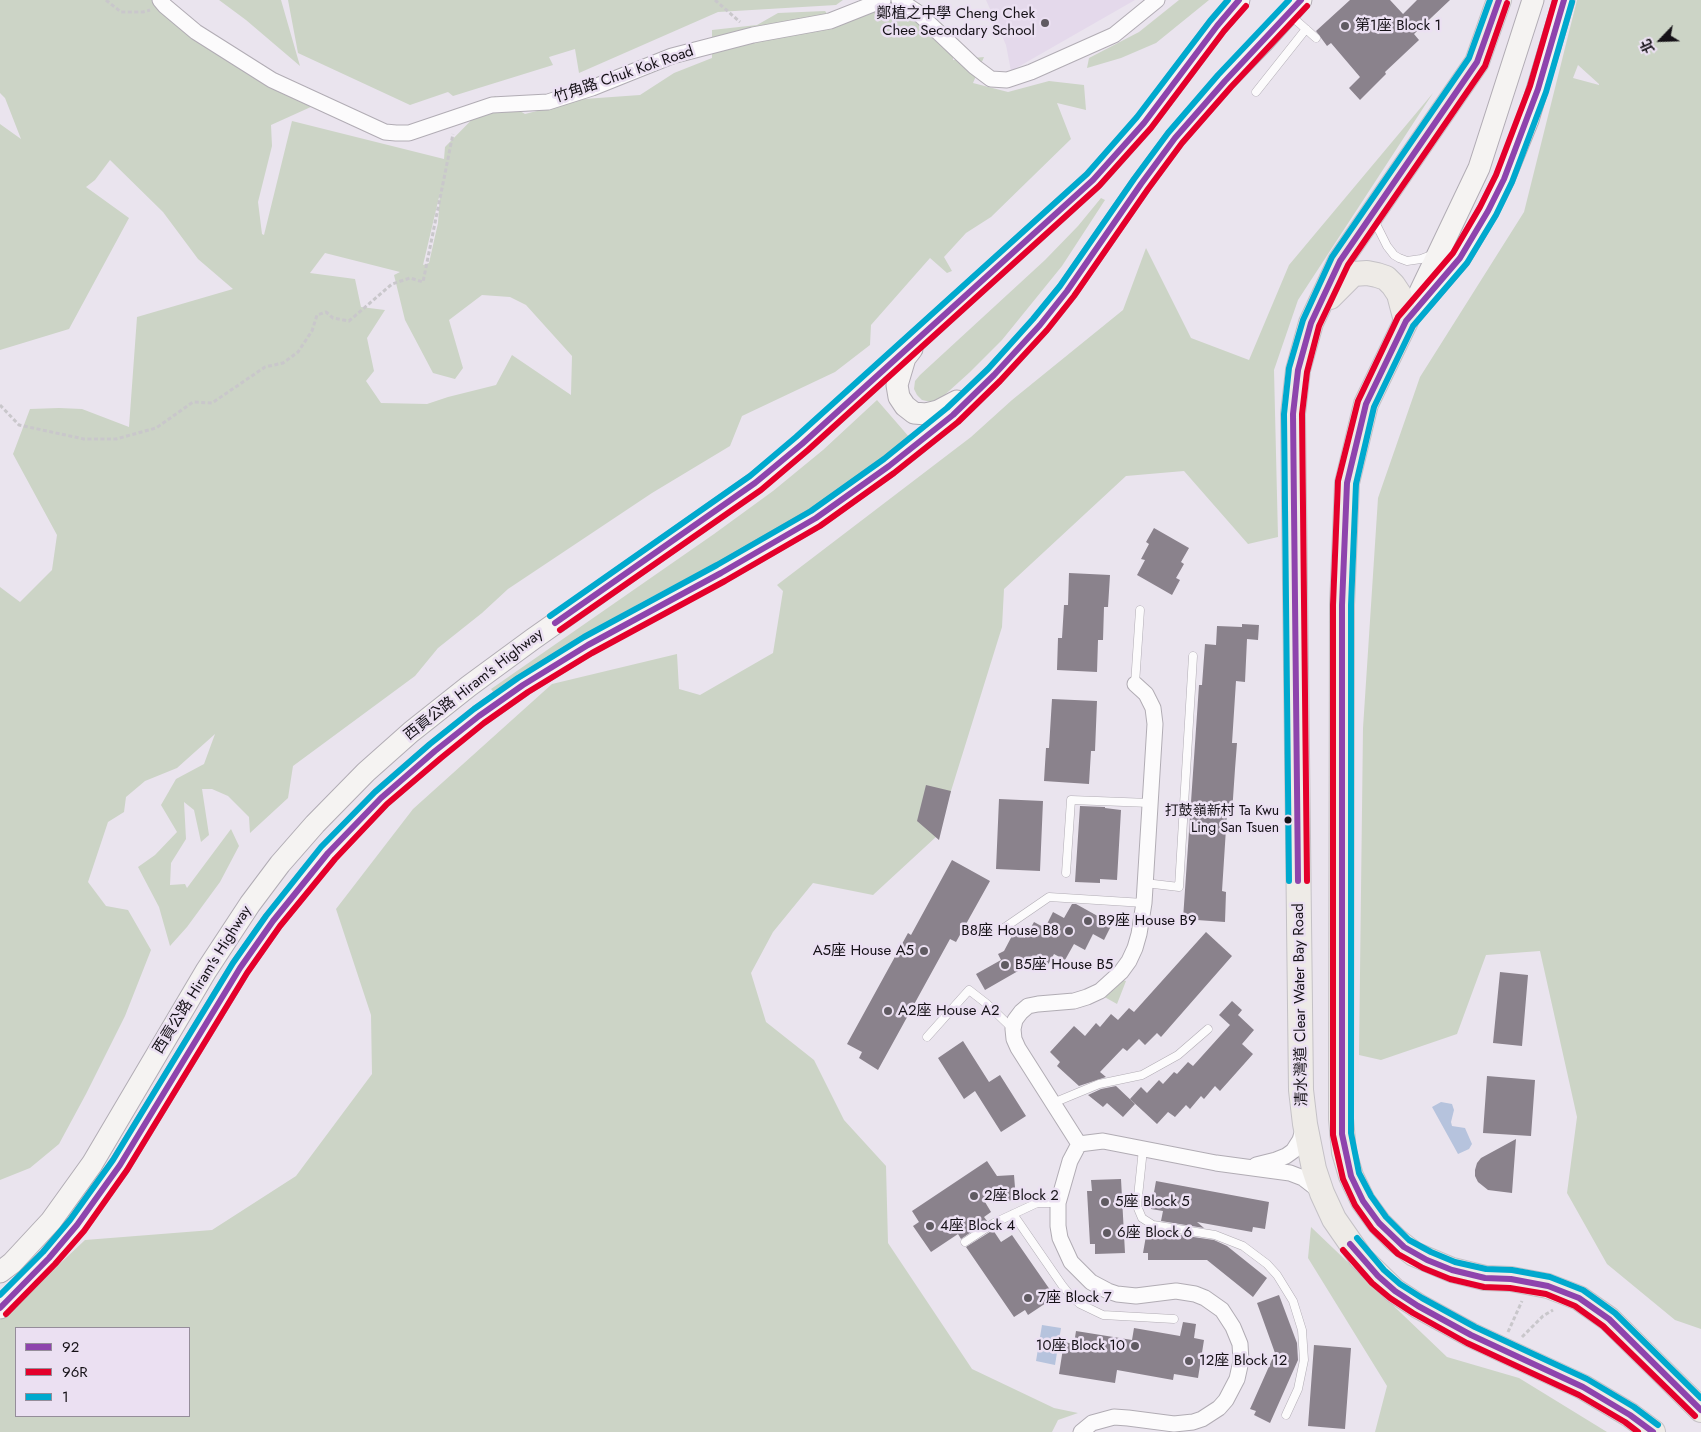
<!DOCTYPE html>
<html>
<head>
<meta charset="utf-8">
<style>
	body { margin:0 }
	#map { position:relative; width:1701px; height:1432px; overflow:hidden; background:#eae4ee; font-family:Jost,"Noto Sans TC",sans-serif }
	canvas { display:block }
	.legend { position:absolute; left:15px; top:1327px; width:175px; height:90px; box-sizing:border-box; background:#ebe0f2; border:1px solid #958d9a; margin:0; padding:6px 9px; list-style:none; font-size:15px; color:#151117 }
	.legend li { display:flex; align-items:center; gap:10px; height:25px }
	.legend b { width:25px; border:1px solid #958d9a }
	.north { position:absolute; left:1636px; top:15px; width:50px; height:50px; -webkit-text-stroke:4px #ebe0f2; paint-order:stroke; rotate:246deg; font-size:14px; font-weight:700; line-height:20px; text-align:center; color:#151117 }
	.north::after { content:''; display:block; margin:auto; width:18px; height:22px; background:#151117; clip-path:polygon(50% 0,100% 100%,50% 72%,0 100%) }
</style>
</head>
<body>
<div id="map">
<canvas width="1701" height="1432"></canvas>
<ul class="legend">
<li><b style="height:6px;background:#8e44ad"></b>92</li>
<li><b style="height:6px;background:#e4002b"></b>96R</li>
<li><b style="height:6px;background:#00a9ce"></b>1</li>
</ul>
<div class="north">北</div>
</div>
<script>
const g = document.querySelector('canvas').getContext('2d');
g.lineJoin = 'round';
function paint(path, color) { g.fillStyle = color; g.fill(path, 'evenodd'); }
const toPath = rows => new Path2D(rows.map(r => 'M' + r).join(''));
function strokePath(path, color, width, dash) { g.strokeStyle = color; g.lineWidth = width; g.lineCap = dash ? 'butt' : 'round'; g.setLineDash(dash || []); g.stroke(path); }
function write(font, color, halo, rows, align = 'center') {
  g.font = font + ' Jost,"Noto Sans TC",sans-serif'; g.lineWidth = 5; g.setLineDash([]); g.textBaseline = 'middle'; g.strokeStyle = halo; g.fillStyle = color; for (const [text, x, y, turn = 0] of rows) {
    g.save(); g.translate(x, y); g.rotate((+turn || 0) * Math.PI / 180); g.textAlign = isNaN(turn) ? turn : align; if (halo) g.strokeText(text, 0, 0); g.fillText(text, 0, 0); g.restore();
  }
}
paint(toPath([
	[986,0,1135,0,1011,71,1006,45]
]), '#e4d9eb');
paint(toPath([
	[0,0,169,0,196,34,313,106,271,125,272,146,258,202,262,234,264,235,292,121,444,159,445,147,495,96,525,114,584,99,640,95,674,73,712,58,712,30,757,25,778,13,825,11,830,17,919,3,953,34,953,60,984,57,973,83,1008,92,1049,81,1084,85,1086,110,1057,103,1071,139,991,217,966,233,944,257,952,271,947,273,930,258,871,325,870,345,835,372,742,416,730,446,652,493,508,589,482,613,438,648,415,676,293,766,288,798,250,833,249,817,228,796,212,789,202,789,209,835,201,842,194,810,184,802,186,839,171,863,170,885,185,884,187,888,231,829,239,846,220,882,187,927,170,946,159,907,138,867,155,855,177,832,161,805,176,779,204,764,215,734,177,768,145,781,126,797,124,812,108,822,88,882,106,906,128,910,151,950,125,1016,86,1094,59,1144,30,1168,0,1180,0,587,20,602,52,570,57,535,13,454,30,409,59,408,82,409,129,427,137,317,233,289,198,259,163,212,110,160,95,180,86,187,129,218,69,329,0,350,0,124,21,139,5,98,0,93],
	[440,193,438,223,429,263,423,265],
	[325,253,400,272,394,275,405,320,433,373,455,379,463,368,449,320,482,295,510,297,526,305,572,356,571,395,512,355,496,385,448,397,427,404,381,403,366,381,374,371,367,338,385,310,361,307,355,279,310,273],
	[219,0,281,0,300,66,246,20],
	[288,0,843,0,836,5,718,12,579,73,575,49,549,57,553,65,453,96,448,92,410,105,298,53],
	[1179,0,1209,0,1156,43,1121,58,1087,68,1089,58,1139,32],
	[1577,0,1701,0,1701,1329,1675,1320,1607,1264,1567,1193,1577,1117,1540,951,1486,955,1457,1034,1381,1060,1359,1055,1363,728,1378,498,1420,377,1524,212],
	[1578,65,1599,84,1599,85,1573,78],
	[1433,93,1298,300,1274,370,1278,537,1248,544,1184,471,1126,476,1004,589,1002,627,937,836,873,895,813,883,773,932,751,973,766,1022,814,1060,844,1120,886,1166,888,1243,972,1369,1054,1408,1078,1413,1058,1420,1052,1432,0,1432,0,1320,85,1240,212,1230,296,1176,372,1074,371,1015,336,909,413,809,552,684,677,654,679,689,700,695,773,653,783,591,777,585,971,437,1012,400,1123,310,1146,248,1191,338,1249,360,1289,265],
	[16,1328,189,1328,189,1416,16,1416],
	[1101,198,1105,200,1062,266,1002,340,970,372,938,401,931,402,922,400,917,395,914,389,915,381,920,375,1045,260,1078,226],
	[877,400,910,438,825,501,775,532,642,602,558,650,494,693,491,689,714,534,773,491,823,450],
	[1105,976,1126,981,1117,1004,1101,995],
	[1311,1227,1447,1357,1519,1378,1607,1432,1375,1432,1387,1386,1308,1258]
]), '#ccd4c6');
paint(toPath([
	[1441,1102,1452,1104,1454,1110,1451,1122,1452,1126,1465,1128,1472,1144,1469,1149,1458,1154,1432,1107],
	[1042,1325,1061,1328,1055,1365,1036,1361]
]), '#b6c3dd');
paint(toPath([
	[1350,0,1390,0,1403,14,1417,0,1450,0,1414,34,1419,40,1385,72,1386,74,1360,100,1349,88,1360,77,1331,43,1327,46,1316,31],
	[1154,528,1189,548,1181,562,1184,564,1176,578,1180,580,1172,595,1137,575,1145,560,1141,559,1149,544,1146,542],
	[1069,573,1110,575,1108,607,1104,607,1103,640,1098,640,1097,672,1057,670,1058,638,1062,638,1064,605,1068,605],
	[1242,624,1259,625,1258,640,1247,639,1245,682,1236,681,1232,743,1237,743,1235,769,1232,813,1227,813,1222,891,1226,892,1225,922,1183,919,1199,685,1202,685,1205,644,1216,645,1217,626,1242,627],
	[1052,699,1097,701,1095,751,1091,751,1089,784,1044,781,1046,748,1049,748],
	[926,785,951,791,939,840,917,821],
	[999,799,1043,801,1040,871,996,869],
	[1080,806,1105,807,1105,808,1121,810,1117,880,1100,879,1100,883,1075,882],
	[952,860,990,881,956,942,950,939,878,1070,859,1058,862,1052,847,1044,908,933,911,935],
	[1072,904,1076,904,1112,924,1104,940,1093,934,1085,950,1074,944,1065,960,1054,954,1045,970,1032,963,985,990,976,974,1001,960,998,954,1004,951,1014,932,1025,938,1034,922,1045,928,1053,912,1064,918],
	[1206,932,1232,956,1161,1037,1157,1033,1145,1045,1139,1039,1127,1051,1123,1048,1100,1072,1106,1077,1079,1086,1057,1066,1060,1062,1050,1052,1074,1026,1085,1036,1096,1023,1100,1027,1111,1014,1118,1020,1129,1008,1134,1012],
	[1500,972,1528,975,1522,1046,1493,1043],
	[1232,1001,1242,1010,1238,1015,1254,1030,1242,1044,1253,1054,1220,1091,1215,1086,1204,1099,1201,1096,1190,1109,1186,1105,1175,1117,1168,1112,1157,1124,1130,1099,1141,1087,1147,1093,1159,1080,1163,1084,1174,1072,1177,1074,1188,1062,1193,1066,1230,1025,1219,1015],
	[963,1041,989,1082,1000,1075,1026,1116,1001,1132,975,1091,964,1099,938,1058],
	[1487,1076,1535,1080,1531,1136,1483,1133],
	[1116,1086,1135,1104,1123,1117,1107,1103,1103,1107,1088,1095,1101,1089],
	[1516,1139,1512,1193,1488,1190,1478,1182,1475,1176,1475,1170,1477,1163,1481,1158],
	[987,1161,997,1176,1014,1175,1016,1200,985,1202,991,1212,984,1217,987,1221,961,1239,958,1234,931,1252,913,1226,919,1222,912,1211],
	[1121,1179,1125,1253,1095,1254,1095,1244,1090,1244,1087,1191,1092,1191,1091,1180],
	[1156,1181,1269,1202,1265,1229,1253,1227,1252,1232,1197,1222,1204,1228,1161,1221,1163,1211,1151,1209],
	[993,1230,1001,1242,1012,1235,1055,1297,1028,1315,1025,1310,1014,1317,966,1247],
	[1159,1232,1214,1240,1227,1246,1267,1278,1253,1297,1207,1260,1148,1260,1148,1253,1143,1253,1146,1236,1158,1236],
	[1279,1295,1297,1343,1298,1360,1270,1423,1254,1415,1256,1411,1250,1409,1275,1353,1257,1303],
	[1183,1322,1196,1324,1194,1338,1204,1340,1198,1378,1174,1374,1173,1380,1117,1370,1115,1383,1059,1374,1064,1342,1074,1344,1076,1331,1132,1340,1134,1328,1180,1336],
	[1314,1345,1351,1348,1345,1429,1308,1426]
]), '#8a828c');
const lane = toPath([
	[1290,15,1316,38],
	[1256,92,1306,29],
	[1375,219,1377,226,1387,246,1394,255,1399,258,1407,261,1421,259,1434,254],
	[1135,684,1140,610],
	[1066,873,1071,800,1150,803],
	[1145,883,1179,887,1193,656],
	[1001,930,1049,897,1144,903],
	[927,1037,969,990,987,1004,1013,1029],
	[1053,1103,1099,1084,1142,1075,1178,1055,1208,1029],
	[1143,1149,1137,1206,1142,1218,1153,1225,1215,1235,1243,1246,1267,1264,1277,1275,1293,1301,1302,1330,1304,1360,1298,1389,1286,1415],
	[1013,1214,1062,1285,1070,1295,1080,1304,1103,1315,1174,1319],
	[965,1242,994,1223,1037,1203,1058,1203]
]);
const street = toPath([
	[160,0,165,6,196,32,272,80,385,132,396,133,409,133,492,105,548,102,592,88,672,56,753,35,830,21,883,0],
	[899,0,917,12,975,67,991,79,1007,80,1031,72,1114,35,1157,0],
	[1079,1144,1018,1048,1014,1039,1013,1029,1015,1020,1021,1012,1028,1006,1038,1004,1074,1001,1087,997,1100,991,1121,972,1129,961,1135,948,1139,934,1144,903,1155,724,1153,708,1146,694,1135,684],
	[1079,1144,1070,1161,1058,1203,1058,1226,1060,1238,1071,1262,1091,1282,1108,1291,1117,1294,1136,1296,1176,1291,1195,1294,1205,1298,1222,1310,1233,1327,1240,1344,1241,1361,1237,1379,1226,1400,1219,1408,1202,1419,1193,1422,1174,1424,1128,1418,1114,1417,1092,1423,1081,1432],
	[1079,1144,1103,1141,1216,1163,1290,1173,1303,1178,1321,1192],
	[1256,1165,1276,1160,1286,1156,1293,1151,1300,1140,1304,1126]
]);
const secondary = toPath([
	[1418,296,1479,168,1533,0],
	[1406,321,1460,258,1488,211,1504,179,1528,120,1564,0],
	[912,349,905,358,897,385,899,397,905,406,914,413,926,414,938,411,957,401],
	[0,1272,12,1263,51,1221,92,1164,206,971,250,904,280,864,315,824,366,772,411,732,469,686,533,639,755,483,802,444,1093,180,1144,123,1217,26,1239,0],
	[0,1308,49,1258,77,1225,120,1165,240,968,273,921,328,853,381,798,435,751,479,716,523,685,588,645,721,573,816,518,889,466,953,415,994,375,1040,325,1067,291,1141,184,1175,138,1225,81,1263,42,1301,0]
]);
const primary = toPath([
	[1499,0,1477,62,1340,261,1311,323,1298,370,1293,414,1301,1090,1305,1124,1314,1169,1322,1193,1334,1219,1361,1258,1395,1291,1418,1306,1471,1335,1583,1387,1630,1415,1653,1432],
	[1330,297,1353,274,1367,273,1377,275,1386,278,1393,285,1399,294,1406,321,1366,404,1347,483,1342,605,1341,1119,1344,1152,1351,1176,1363,1201,1379,1223,1396,1240,1414,1254,1452,1270,1485,1278,1511,1279,1548,1286,1579,1298,1609,1319,1701,1410]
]);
strokePath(lane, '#b1acb4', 9);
strokePath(street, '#b1acb4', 17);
strokePath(secondary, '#b1acb4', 23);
strokePath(primary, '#c4c1c6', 26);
strokePath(toPath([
	[106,0,121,12,143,12,150,10],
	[715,0,740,22],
	[0,405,19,425,84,439,116,439,156,428,193,402,212,403,265,367,283,363,298,352,312,331,317,315,326,312,333,318,349,321,392,284,410,278,423,282,453,134],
	[1508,1332,1522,1301],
	[1522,1337,1543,1316,1553,1310]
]), '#c9c7cb', 3, [4, 2.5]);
strokePath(lane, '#fcfbfc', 8);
strokePath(street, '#fcfbfc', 15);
strokePath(secondary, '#f5f3f2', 21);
strokePath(primary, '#eeebe7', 24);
strokePath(toPath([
	[1564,0,1538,89,1504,179,1488,211,1460,258,1406,321,1366,404,1347,483,1342,605,1342,1134,1351,1176,1363,1201,1379,1223,1404,1247,1427,1260,1452,1270,1485,1278,1511,1279,1548,1286,1579,1298,1609,1319,1701,1410],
	[555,623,755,483,802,444,1093,180,1144,123,1217,26,1239,0],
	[1298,881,1293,414,1298,370,1311,323,1340,261,1477,62,1499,0],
	[1350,1244,1378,1276,1395,1291,1418,1306,1471,1335,1583,1387,1630,1415,1653,1432],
	[0,1308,49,1258,77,1225,120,1165,240,968,273,921,328,853,381,798,435,751,479,716,523,685,588,645,721,573,816,518,889,466,953,415,994,375,1040,325,1067,291,1141,184,1175,138,1225,81,1301,0]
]), '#8e44ad', 6);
strokePath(toPath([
	[1555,0,1530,86,1496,175,1480,207,1453,253,1398,317,1358,401,1338,481,1333,605,1333,1135,1343,1179,1355,1205,1372,1229,1398,1254,1423,1268,1450,1279,1484,1287,1510,1288,1546,1294,1575,1306,1603,1326,1695,1416],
	[560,630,761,490,808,450,1099,186,1151,128,1224,31,1246,6],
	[1307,881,1302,414,1307,372,1319,326,1348,265,1485,66,1507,3],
	[1343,1250,1372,1283,1390,1298,1413,1313,1467,1343,1579,1395,1625,1422,1638,1432],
	[6,1314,55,1264,84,1231,127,1170,247,973,280,926,335,859,387,804,441,758,484,723,528,692,592,653,725,581,820,526,894,473,958,422,1000,381,1047,330,1074,296,1148,189,1182,143,1231,87,1307,6]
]), '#e4002b', 6);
strokePath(toPath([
	[1572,2,1546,92,1512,182,1496,215,1467,263,1413,326,1374,407,1356,484,1351,605,1351,1133,1359,1173,1371,1196,1386,1217,1409,1240,1431,1252,1455,1262,1486,1269,1512,1270,1550,1277,1583,1290,1615,1313,1701,1398],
	[550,616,750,476,796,437,1087,174,1137,117,1210,21,1228,0],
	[1289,881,1284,414,1289,368,1303,320,1332,257,1469,58,1490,0],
	[1357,1238,1384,1270,1400,1284,1422,1298,1475,1327,1587,1379,1634,1407,1658,1425],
	[0,1295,43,1252,70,1220,113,1160,233,963,266,916,321,847,375,792,430,744,474,709,518,678,584,637,717,565,811,511,884,459,947,408,988,369,1033,319,1060,286,1134,179,1168,133,1218,75,1289,0]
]), '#00a9ce', 6);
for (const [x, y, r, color] of [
	[1045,23,5,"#605b62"],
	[1345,26,5,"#605b62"],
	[1288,820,4.5,"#151117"],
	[1088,921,5,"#605b62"],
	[1069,931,5,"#605b62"],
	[924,951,5,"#605b62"],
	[1005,965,5,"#605b62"],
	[888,1011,5,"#605b62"],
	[974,1196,5,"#605b62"],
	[1105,1202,5,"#605b62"],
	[930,1226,5,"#605b62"],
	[1107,1233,5,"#605b62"],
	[1028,1298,5,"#605b62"],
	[1135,1346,5,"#605b62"],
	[1189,1361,5,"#605b62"]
]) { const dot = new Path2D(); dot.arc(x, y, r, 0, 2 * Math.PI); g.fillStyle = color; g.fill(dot); strokePath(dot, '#ebe0f2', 2); }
write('14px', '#151117', '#ebe0f2', [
	["打鼓嶺新村 Ta Kwu",1279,812],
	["Ling San Tsuen",1279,829]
], 'right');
write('15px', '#151117', '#ebe0f2', [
	["鄭植之中學 Cheng Chek",1035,14,"right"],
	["Chee Secondary School",1035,31,"right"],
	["第1座 Block 1",1355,26],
	["B9座 House B9",1098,921],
	["B8座 House B8",1059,931,"right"],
	["A5座 House A5",914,951,"right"],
	["B5座 House B5",1015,965],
	["A2座 House A2",898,1011],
	["2座 Block 2",984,1196],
	["5座 Block 5",1115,1202],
	["4座 Block 4",940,1226],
	["6座 Block 6",1117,1233],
	["7座 Block 7",1038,1298],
	["10座 Block 10",1125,1346,"right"],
	["12座 Block 12",1199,1361]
], 'left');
write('15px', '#151117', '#ebe0f2', [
	["竹角路 Chuk Kok Road",624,75,-19],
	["西貢公路 Hiram's Highway",474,685,-38],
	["西貢公路 Hiram's Highway",203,980,-58],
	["清水灣道 Clear Water Bay Road",1301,1005,-91]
]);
</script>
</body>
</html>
